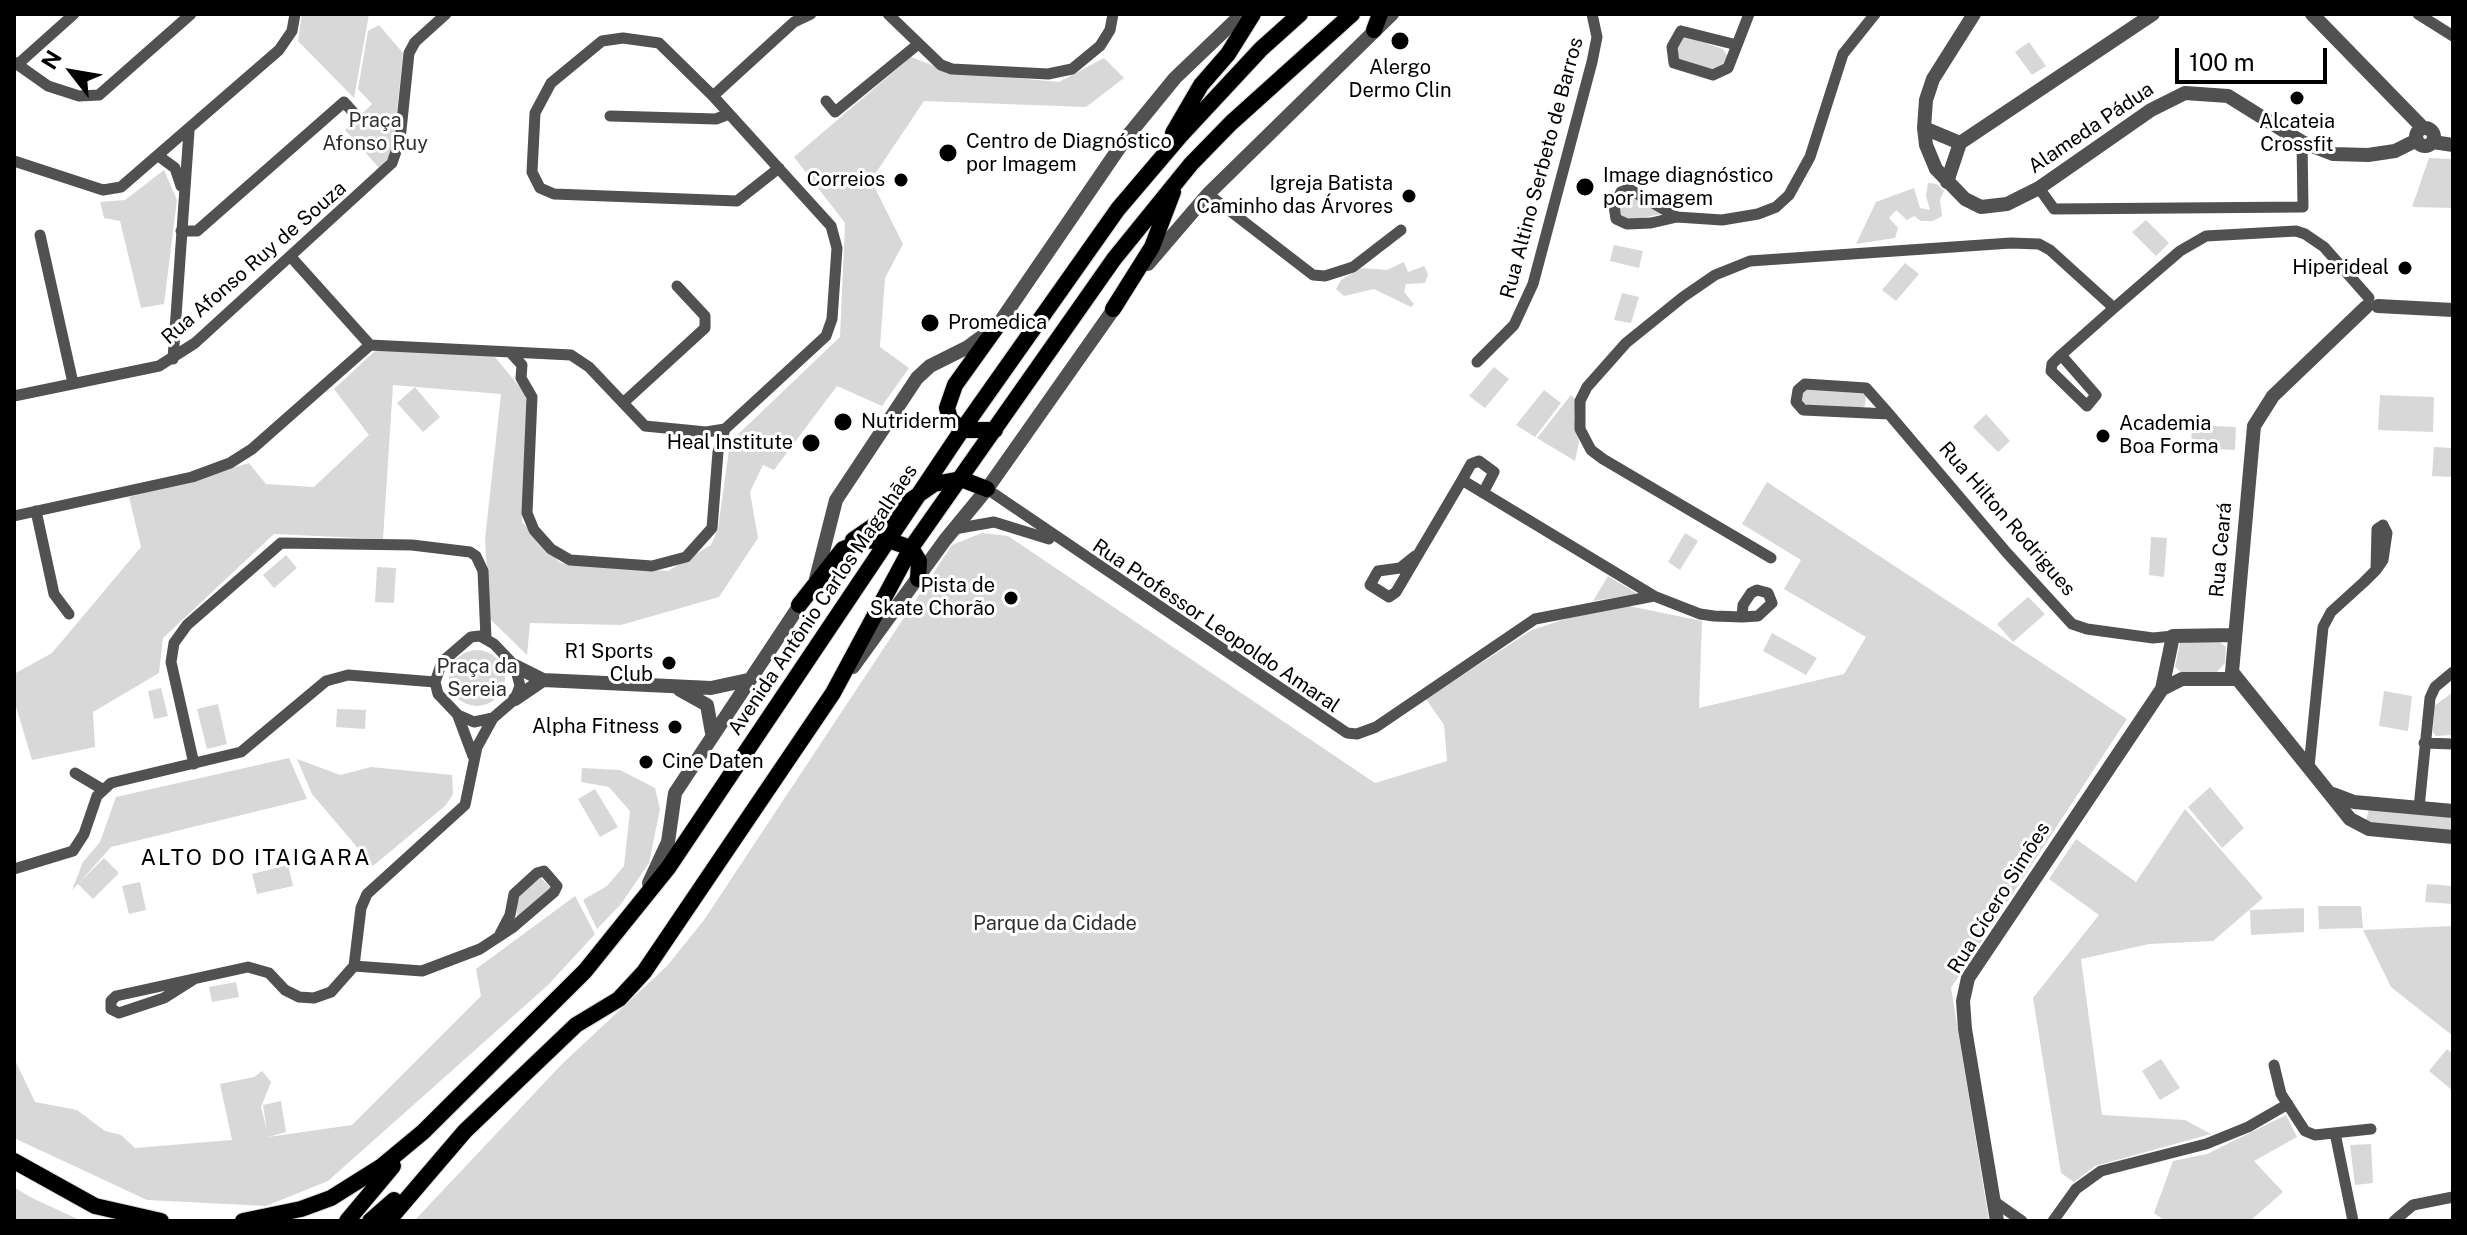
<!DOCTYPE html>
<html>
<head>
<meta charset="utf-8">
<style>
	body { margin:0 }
	#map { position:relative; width:2467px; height:1235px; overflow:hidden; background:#fff; font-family:"Public Sans",sans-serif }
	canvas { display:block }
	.frame { position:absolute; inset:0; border:16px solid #000; pointer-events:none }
	.north { position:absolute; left:32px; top:32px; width:80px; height:80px; -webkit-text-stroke:6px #fff; paint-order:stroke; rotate:301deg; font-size:22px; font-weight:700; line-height:32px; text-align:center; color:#000 }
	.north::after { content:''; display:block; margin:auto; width:28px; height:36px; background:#000; clip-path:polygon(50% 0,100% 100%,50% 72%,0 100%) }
	.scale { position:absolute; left:2175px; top:48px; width:152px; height:36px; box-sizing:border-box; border:4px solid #000; border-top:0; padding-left:10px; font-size:24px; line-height:28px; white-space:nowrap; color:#000; -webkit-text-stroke:6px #fff; paint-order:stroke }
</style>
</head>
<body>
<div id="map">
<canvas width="2467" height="1235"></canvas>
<div class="frame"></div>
<div class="north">N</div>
<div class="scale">100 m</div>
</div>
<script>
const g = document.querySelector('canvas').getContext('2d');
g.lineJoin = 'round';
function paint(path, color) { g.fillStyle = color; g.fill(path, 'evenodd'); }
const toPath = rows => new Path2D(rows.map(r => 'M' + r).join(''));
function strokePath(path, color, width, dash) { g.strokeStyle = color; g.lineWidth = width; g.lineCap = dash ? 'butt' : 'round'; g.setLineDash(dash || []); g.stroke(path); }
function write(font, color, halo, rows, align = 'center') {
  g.font = font + ' "Public Sans",sans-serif'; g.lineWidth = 6; g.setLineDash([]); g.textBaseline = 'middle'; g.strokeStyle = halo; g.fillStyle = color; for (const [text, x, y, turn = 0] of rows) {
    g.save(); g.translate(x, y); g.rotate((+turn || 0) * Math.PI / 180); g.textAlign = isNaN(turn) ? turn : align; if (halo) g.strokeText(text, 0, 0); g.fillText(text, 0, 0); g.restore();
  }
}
paint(toPath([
	[302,14,369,14,354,98,298,41],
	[379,25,403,53,393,151,380,169,345,130,372,104,358,89,368,31],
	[1685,36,1723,49,1728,57,1723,69,1711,71,1674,59,1679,39],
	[2029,42,2046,66,2032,75,2015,52],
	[911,57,950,72,1059,82,1104,58,1124,78,1086,107,924,101,871,180,903,244,885,278,880,347,909,368,882,406,837,386,774,470,763,465,750,492,758,538,719,597,621,625,530,623,527,655,490,619,485,539,501,394,393,385,383,539,274,534,163,638,159,673,93,712,95,747,32,760,14,700,14,674,52,653,141,547,129,497,249,463,266,484,314,487,369,435,334,389,376,350,494,356,524,392,528,405,522,522,560,563,668,571,711,545,718,529,730,442,840,337,845,223,794,157],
	[2429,158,2453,159,2453,208,2412,207],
	[164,170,177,200,164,304,141,308,120,221,104,218,100,202,125,200],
	[1928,183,1937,184,1944,191,1940,200,1942,216,1933,221,1921,221,1914,216,1907,220,1896,210,1889,218,1898,228,1895,238,1856,244,1876,202,1914,188,1920,208,1930,210,1926,196],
	[1630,192,1663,214,1628,220,1621,218,1619,202],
	[2146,220,2169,243,2156,256,2132,232],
	[1614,245,1643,251,1639,268,1610,261],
	[1404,262,1408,272,1424,266,1428,274,1425,283,1406,284,1404,292,1414,304,1411,307,1374,289,1344,296,1336,289,1341,280,1362,268,1387,270],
	[1905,263,1919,274,1896,301,1882,290],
	[1622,293,1639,297,1631,323,1614,320],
	[1494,367,1509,379,1485,408,1469,396],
	[415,387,440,417,423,432,397,403],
	[1809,387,1858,389,1866,394,1865,406,1855,411,1800,404,1801,392],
	[1544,390,1561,403,1535,437,1516,425],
	[1571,395,1576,400,1574,419,1579,442,1575,461,1537,438],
	[2380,395,2434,397,2433,432,2378,430],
	[1986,414,2010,441,1998,452,1973,427],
	[2192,425,2236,427,2235,450,2191,448],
	[2434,447,2453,448,2453,477,2432,476],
	[1767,482,2127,719,1951,988,1989,1221,414,1221,562,1064,667,966,704,920,952,545,982,533,1008,536,1375,783,1447,761,1444,725,1426,699,1532,630,1577,615,1624,605,1702,621,1699,708,1844,674,1866,637,1784,589,1801,560,1742,524],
	[1685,533,1698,541,1680,570,1668,562],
	[2151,537,2167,538,2164,577,2149,575],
	[286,555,297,568,274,588,263,575],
	[377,567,396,568,394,603,375,602],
	[1608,576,1638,594,1593,601],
	[2028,597,2045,614,2013,642,1997,624],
	[1772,633,1817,658,1806,675,1763,651],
	[2217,640,2226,647,2225,663,2216,673,2183,674,2175,667,2180,643],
	'449 678a28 28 0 1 1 56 0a28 28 0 1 1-56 0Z',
	[161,688,168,716,154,719,148,691],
	[2384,691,2412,696,2408,731,2379,726],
	[2453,692,2453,735,2436,736,2433,732,2434,706],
	[218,704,227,744,207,749,197,709],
	[337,709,366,710,365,729,336,727],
	[289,758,307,799,111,847,79,883,104,858,119,873,93,899,78,884,72,890,83,862,100,842,116,797],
	[297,759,340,775,371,767,452,775,453,794,446,805,373,866,312,794],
	[582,768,620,770,655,788,660,809,649,863,621,904,597,929,583,900,607,886,624,866,630,811,609,787,581,782],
	[2210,787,2244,828,2222,848,2188,807],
	[595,789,618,827,600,837,578,799],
	[2185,809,2263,898,2213,941,2149,944,2081,959,2102,1115,2185,1120,2211,1134,2095,1166,2074,1182,2061,1173,2033,998,2099,915,2049,879,2076,839,2136,882],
	[2369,809,2453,817,2453,831,2370,823,2366,820],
	[288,865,293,886,257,894,252,874],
	[540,877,552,889,517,919,517,897],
	[140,882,146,910,129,914,122,886],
	[2427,884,2453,886,2453,904,2425,902],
	[575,896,595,934,548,985,328,1181,266,1206,147,1200,14,1138,14,1058,35,1102,77,1110,105,1131,121,1135,135,1148,232,1140,220,1084,254,1077,262,1071,271,1082,261,1107,267,1131,263,1105,281,1101,286,1132,268,1137,352,1125,481,996,476,969],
	[2318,906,2361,906,2363,928,2319,929],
	[2304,908,2304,932,2251,935,2250,910],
	[2453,926,2453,1036,2391,987,2363,930],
	[236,982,239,997,212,1002,209,987],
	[2447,1049,2453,1054,2453,1091,2429,1071],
	[2161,1059,2180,1088,2160,1100,2142,1071],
	[2286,1115,2297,1137,2254,1161,2283,1192,2250,1221,2165,1221,2154,1213,2173,1161,2207,1154],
	[2371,1144,2373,1183,2355,1185,2350,1145],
	[14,1187,30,1197,82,1221,14,1221]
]), '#d8d8d8');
const primary = toPath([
	[1374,30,1380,14],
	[1173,133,1201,85,1228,54,1253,14],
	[1113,309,1152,247,1173,192],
	[995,430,962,430,950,419,947,408,955,385,998,325],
	[853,540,934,484,961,479,987,489],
	[799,605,843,549,862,541,888,540,911,548,919,561,918,579],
	[14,1161,95,1206,161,1221],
	[243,1221,301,1209,331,1198,382,1166,423,1132,585,971,668,868,962,430,1118,209,1181,135,1261,49,1300,14],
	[347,1221,393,1166],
	[370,1221,394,1200],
	[388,1221,465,1131,576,1025,619,999,644,972,833,693,911,548,1114,259,1191,164,1231,123,1352,14]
]);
strokePath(primary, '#dbdbdb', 18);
strokePath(toPath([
	[888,14,941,65,952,69,1048,74,1072,69,1100,46,1110,30,1113,14],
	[2418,14,2453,36],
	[1681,31,1737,45,1728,68,1713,75,1674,63,1672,47,1681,31],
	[1737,45,1749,14],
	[14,62,48,86,79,96,99,95,191,14],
	[17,65,74,14],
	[713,96,794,22,811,14],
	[826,101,835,112,917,45],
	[610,116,716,119,729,114],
	[160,157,175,168,181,186],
	[14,161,103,190,121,187,279,50,292,31,295,14],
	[2039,188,2054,209,2303,207,2302,142],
	[1208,194,1313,275,1325,276,1353,267,1401,230],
	[1677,217,1629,189,1621,192,1614,206,1616,219,1627,224,1651,223,1677,217,1722,220,1758,214,1776,207,1789,195,1810,157,1843,54,1875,14],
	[181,231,197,231,344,102,353,112],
	[40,235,73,383],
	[291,257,370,345],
	[510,352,522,365,521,378,532,397,527,513,534,530,551,549,570,560,652,566,686,557,712,528,718,452,725,429],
	[2061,355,2096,395,2087,406,2051,371,2052,364,2061,355,2114,308,2180,251,2206,236,2296,231,2305,234,2324,247,2369,298],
	[173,359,189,131],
	[1477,362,1514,325,1533,284,1592,62,1597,37,1592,14],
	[14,396,159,366,195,343,392,163,400,140,409,53,415,42,446,14],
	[623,403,705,328,705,316,677,286],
	[1889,414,1803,410,1796,402,1798,390,1805,384,1866,388,1889,414,2007,553,2072,624,2087,629,2153,638,2173,636],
	[1462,480,1471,464,1479,461,1494,472,1483,493],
	[987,489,1347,733,1357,734,1376,727,1535,619,1654,596,1700,614,1714,616,1742,617,1758,616,1772,603,1768,593,1757,590,1751,593,1743,605,1742,617],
	[36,511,54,594,69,614],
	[14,516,192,477,230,463,252,449,370,345,571,355,589,367,645,426,706,432,725,429,826,336,832,319,837,248,831,226,713,96,659,43,623,38,602,41,551,83,535,113,532,172,540,188,554,194,737,201,779,168],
	[954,529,994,522,1049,539],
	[1415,556,1400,568,1378,571,1370,585,1389,597,1396,592,1462,480,1654,596],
	[1771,558,1603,459,1591,450,1580,429,1580,401,1587,387,1626,343,1683,297,1715,275,1750,261,2011,243,2039,244,2050,250,2114,308],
	[480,636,494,644,515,666,520,686,515,699,493,718,474,722,458,715,438,694,435,682,442,662,471,637,480,636],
	[458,716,473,756],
	[2424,743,2453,744],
	[194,764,171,662,174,643,187,625,281,543,412,545,470,552,476,556,483,571,486,638],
	[2309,767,2323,627,2331,612,2364,582,2376,570,2383,560,2387,533,2383,525,2377,529,2376,570],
	[75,773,102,789],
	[2419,808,2430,698,2435,687,2453,672],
	[14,869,73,851,84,834,97,796,111,783,241,752,326,681,348,675,435,682],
	[354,966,422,971,480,949,512,928,554,892,557,886,544,871,537,873,514,894,510,915,500,934],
	[194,979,164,998,119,1013,111,1009,111,1001,116,996,248,967,269,973,285,990,299,997,314,998,331,992,354,966,361,908,367,894,465,805,477,747,493,718],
	[2274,1065,2281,1094,2305,1131,2315,1135,2371,1129],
	[2335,1133,2353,1221],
	[1995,1202,2022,1221],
	[2053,1221,2076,1189,2101,1171,2206,1144,2248,1127,2288,1104],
	[2394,1221,2413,1205,2453,1197]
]), '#515151', 11);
strokePath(toPath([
	[1974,14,1933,79,1926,100,1924,128,1926,145,1936,169,1965,199,1981,207,2007,204,2039,188,2151,110,2185,93,2228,96,2302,142,2333,154,2368,155,2395,151,2417,140],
	[2312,14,2423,128],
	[1924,128,1960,143],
	'2416 137a9 9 0 1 1 18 0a9 9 0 1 1-18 0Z',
	[2433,142,2453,145],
	[1947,182,1960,143,2153,14],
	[1148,264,1208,194,1392,14],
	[2378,306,2453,310],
	[2366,307,2273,396,2254,426,2232,672,2350,819,2369,829,2453,837],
	[816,579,836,500,917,378,930,366,968,347,998,325,1126,138,1175,78,1242,14],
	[515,666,543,680,711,688,748,680],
	[853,667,945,540,987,489,1118,303],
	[2162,689,2182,679,2235,679],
	[680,690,707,705,712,733],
	[515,699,543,680],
	[2333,794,2354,802,2453,811],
	[649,883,668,842,675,793,805,597],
	[1997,1221,1965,1029,1963,1001,1968,978,2162,689,2173,636,2234,635]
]), '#515151', 14);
strokePath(primary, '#000', 16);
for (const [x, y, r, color] of [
	[1400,41,10,"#000"],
	[2297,98,8,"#000"],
	[948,153,10,"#000"],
	[901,180,8,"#000"],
	[1585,187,10,"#000"],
	[1409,196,8,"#000"],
	[2405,268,8,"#000"],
	[930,323,10,"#000"],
	[843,422,10,"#000"],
	[2103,436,8,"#000"],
	[811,443,10,"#000"],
	[1011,598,8,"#000"],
	[669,663,8,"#000"],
	[675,727,8,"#000"],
	[646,762,8,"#000"]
]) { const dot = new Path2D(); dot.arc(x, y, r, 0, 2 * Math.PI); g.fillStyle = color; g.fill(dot); strokePath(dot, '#fff', 3); }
write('20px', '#000', '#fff', [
	["Alergo",1400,68,"center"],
	["Dermo Clin",1400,91,"center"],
	["Alcateia",2297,122,"center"],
	["Crossfit",2297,145,"center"],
	["Centro de Diagnóstico",966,142,"left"],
	["por Imagem",966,165,"left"],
	["Image diagnóstico",1603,176,"left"],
	["por imagem",1603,199,"left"],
	["Correios",885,180],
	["Igreja Batista",1393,184],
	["Caminho das Árvores",1393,207],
	["Hiperideal",2389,268],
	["Promedica",948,323,"left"],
	["Nutriderm",861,422,"left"],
	["Academia",2119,424,"left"],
	["Boa Forma",2119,447,"left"],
	["Heal Institute",793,443],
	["Pista de",995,586],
	["Skate Chorão",995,609],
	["R1 Sports",653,652],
	["Club",653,675],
	["Alpha Fitness",659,727],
	["Cine Daten",662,762,"left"]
], 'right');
write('20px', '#2f2f2f', '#fff', [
	["Praça",375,121],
	["Afonso Ruy",375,144],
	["Praça da",477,667],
	["Sereia",477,690],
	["Parque da Cidade",1055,924]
]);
write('20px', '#000', '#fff', [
	["Alameda Pádua",2091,128,-34],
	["Rua Altino Serbeto de Barros",1542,168,-75],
	["Rua Afonso Ruy de Souza",254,263,-41],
	["Rua Hilton Rodrigues",2007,519,49],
	["Rua Ceará",2221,550,-85],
	["Avenida Antônio Carlos Magalhães",823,600,-56],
	["Rua Professor Leopoldo Amaral",1216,626,34],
	["Rua Cícero Simões",1999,898,-58]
]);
g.letterSpacing = '2px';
write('22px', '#000', '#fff', [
	["ALTO DO ITAIGARA",256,858]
]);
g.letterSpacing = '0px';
</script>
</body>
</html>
